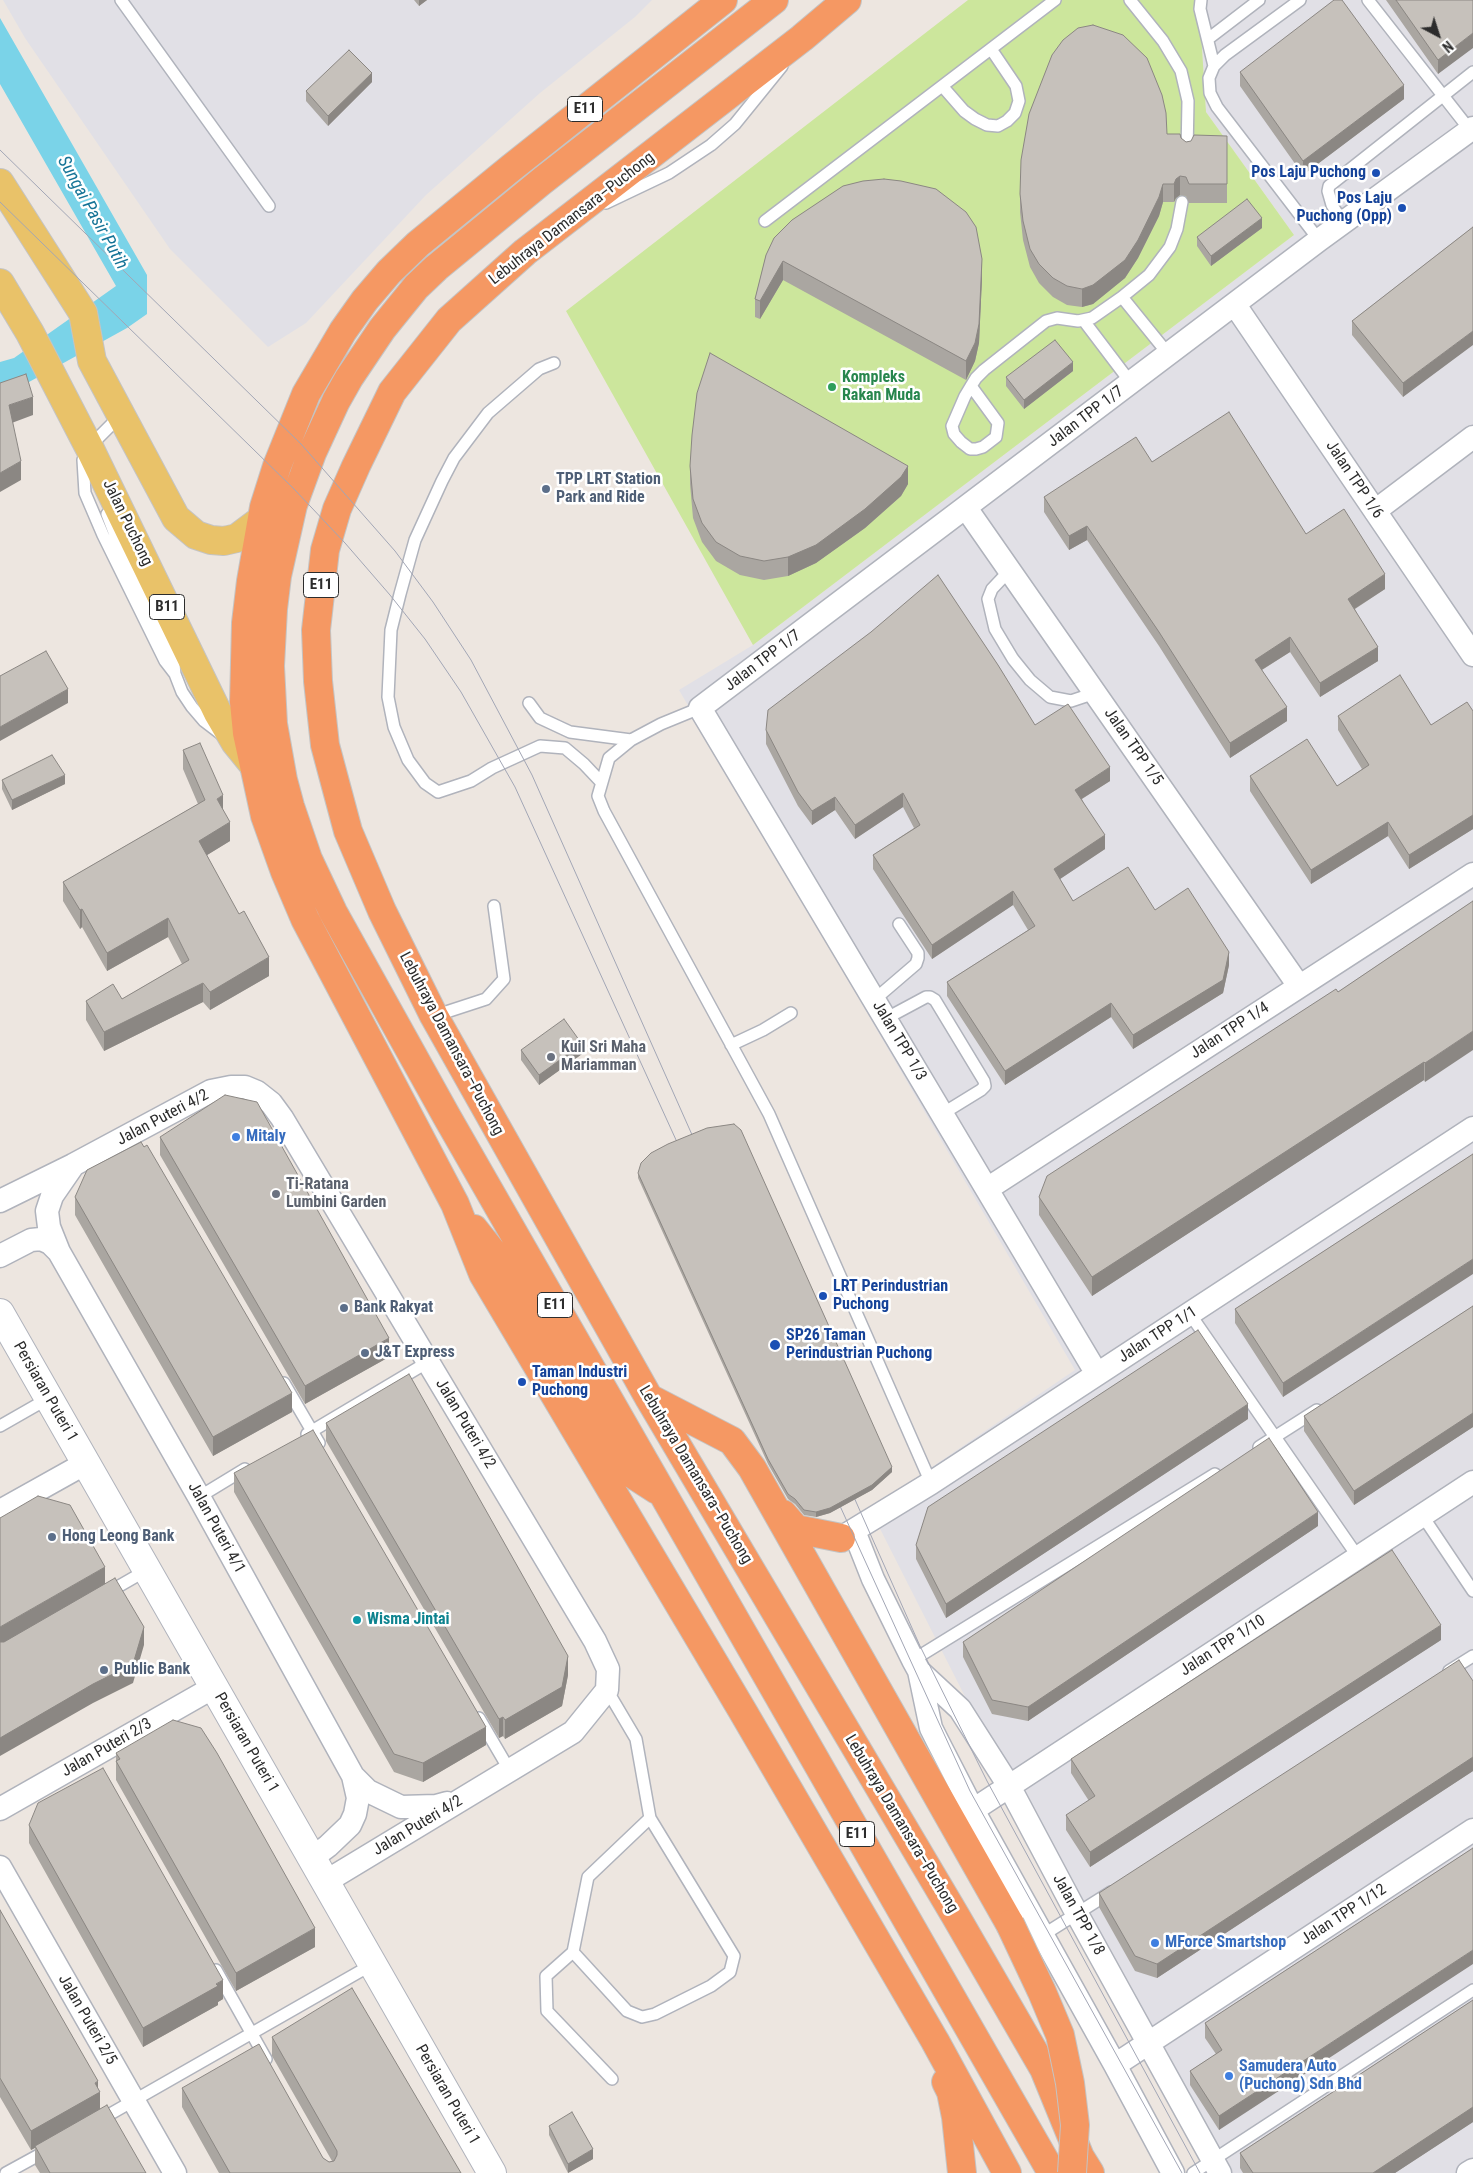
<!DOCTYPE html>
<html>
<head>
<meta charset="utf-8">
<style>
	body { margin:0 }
	#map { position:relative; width:1473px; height:2173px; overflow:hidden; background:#ede6e0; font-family:"Roboto Condensed",sans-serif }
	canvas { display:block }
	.north { position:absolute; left:1413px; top:10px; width:50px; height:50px; -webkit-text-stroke:4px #fff; paint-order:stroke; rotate:140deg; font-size:14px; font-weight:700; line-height:20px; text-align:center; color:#2c2c2c }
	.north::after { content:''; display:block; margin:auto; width:18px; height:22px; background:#2c2c2c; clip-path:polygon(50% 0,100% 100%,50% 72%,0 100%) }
</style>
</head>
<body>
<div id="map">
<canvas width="1473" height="2173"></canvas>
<div class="north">N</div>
</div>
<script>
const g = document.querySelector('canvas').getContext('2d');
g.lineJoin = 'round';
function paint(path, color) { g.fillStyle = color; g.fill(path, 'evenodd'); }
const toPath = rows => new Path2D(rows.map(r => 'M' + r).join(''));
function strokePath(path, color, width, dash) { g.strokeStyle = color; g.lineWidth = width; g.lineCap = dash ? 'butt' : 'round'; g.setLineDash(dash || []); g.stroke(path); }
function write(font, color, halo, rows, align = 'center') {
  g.font = font + ' "Roboto Condensed",sans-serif'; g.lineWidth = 5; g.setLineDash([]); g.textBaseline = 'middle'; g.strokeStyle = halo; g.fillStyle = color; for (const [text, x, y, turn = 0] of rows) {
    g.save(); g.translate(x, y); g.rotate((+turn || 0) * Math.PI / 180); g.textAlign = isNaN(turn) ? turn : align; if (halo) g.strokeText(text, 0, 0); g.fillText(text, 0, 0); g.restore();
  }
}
paint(toPath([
	[3,0,652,0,635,17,540,93,426,195,306,323,268,347,170,249,25,38],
	[1199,0,1473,0,1473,2173,1213,2173,1139,2040,870,1509,1075,1370,679,690,753,645,1294,235,1206,112]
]), '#e1e0e6');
paint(toPath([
	[968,0,1199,0,1206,112,1294,235,753,645,566,311]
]), '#cce69c');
paint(toPath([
	[0,18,147,275,147,314,127,328,29,382,0,391,0,362,14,358,116,286,0,84]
]), '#7ad3e8');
const lane = toPath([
	[121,0,269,206],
	[1130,0,1163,41,1181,71,1188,101,1187,153],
	[1201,0,1200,9,1214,66],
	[1300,0,1225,55,1214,66,1209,78,1210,93,1217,107,1319,240],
	[1368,0,1470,130],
	[1208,39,1259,0],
	[943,87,964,111,975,119,987,125,998,126,1007,121,1015,113,1019,101,1016,86,991,49],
	[606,203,669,173,711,145,735,124,782,66],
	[765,221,1055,0],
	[1343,223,1332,205,1328,191,1329,186,1473,72],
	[1122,297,1169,355],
	[1084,321,1131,383],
	[554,363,539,369,488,413,454,458,442,481,415,540,400,594,391,630,388,697,394,727,408,760,425,783,438,792,471,781,492,768,540,746,565,748,584,764,601,782],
	[971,386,998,423,996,437,983,447,976,449,970,449,961,442,954,434,952,426,965,396,971,386,976,378,984,370,1046,321,1057,318,1078,321,1092,318,1122,297,1149,275,1170,247,1177,229,1182,202],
	[121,415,89,447,83,460,85,493,103,535,165,661,175,674],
	[107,514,119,545,173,656,175,674,182,692,192,707,204,721,221,734],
	[1010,570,992,589,988,599,995,629,1013,659,1030,680,1050,697,1071,701,1095,693],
	[529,703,540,718,570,732,631,740],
	[700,708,661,724,631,740,609,758,598,796,604,811,769,1114,931,1483],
	[874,1000,916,964,918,958,918,953,899,924],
	[434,1016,486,999,504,979,494,906],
	[885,1019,926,997,930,997,935,1000,984,1081,985,1086,981,1090,942,1114],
	[731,1045,763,1030,791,1013],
	[1190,1314,1358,1557],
	[284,1383,319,1443],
	[0,1426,49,1398],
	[307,1434,428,1362],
	[1259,1447,1317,1410],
	[199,1497,245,1469],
	[1422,1515,1473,1591],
	[107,1593,147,1570],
	[913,1660,1215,1474],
	[1449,1671,1473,1656],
	[479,1718,510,1771],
	[1043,1935,1111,1892],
	[573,1952,627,2011,642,2017,655,2014,711,1986,730,1972,734,1956,650,1818,636,1739,607,1690],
	[216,1970,266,2059],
	[612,2079,547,2011,546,1976,573,1952,588,1877,650,1818],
	[98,2121,373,1964],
	[6,2173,48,2150],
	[1193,2173,1473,1990]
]);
const street = toPath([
	[1235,305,1473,655],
	[966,508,1299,986],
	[1375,511,1473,437],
	[987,1189,1473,874],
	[0,1201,73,1165,211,1091,231,1087,245,1087,257,1092,271,1103,282,1118,595,1641,608,1669,607,1690,573,1732,325,1882],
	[59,1252,49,1227,47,1211,52,1196,72,1167],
	[0,1256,31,1240,41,1239,50,1243,59,1252,199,1497,353,1776,358,1798,355,1814,350,1825,328,1846,312,1858],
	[1097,1374,700,708,1319,240,1473,128],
	[0,1511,86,1463],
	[854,1531,873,1579,913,1660,919,1671,960,1709,1009,1786,1077,1914,1220,2173],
	[841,1538,931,1483,1473,1128],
	[919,1671,931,1728,937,1740,973,1810,1115,2065,1173,2173],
	[353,1776,368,1791,401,1807,436,1806,447,1803],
	[0,1809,214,1687],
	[973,1810,1473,1482],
	[0,1867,175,2173],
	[1115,2065,1473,1830],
	[1468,2173,1473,2170]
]);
const secondary = toPath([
	[0,1313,492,2173]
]);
const primary = toPath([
	[0,183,83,313,92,361,176,518,196,535,211,540,224,541,237,538,261,520],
	[0,283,30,333,89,447,218,713,235,742,252,763]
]);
const highway = toPath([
	[723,0,511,168,418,244,389,272,365,300,343,331,306,394,277,466,264,507,251,581,246,623,244,702,247,733,265,816,285,872,305,919,455,1204,483,1274,742,1710,935,2041,1007,2173],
	[774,0,542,181,436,268,416,287,382,329,349,378,336,401,312,453,293,505,277,576,273,609,270,666,273,724,283,780,290,806,308,859,333,912,447,1117,1052,2173],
	[847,0,802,38,525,252,449,320,392,392,356,466,337,509,325,550,316,630,318,681,325,745,348,831,382,911,434,1016,649,1398,955,1915,1044,2069,1080,2157,1090,2173],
	[474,1229,502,1264,626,1470,657,1490],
	[649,1398,732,1441,752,1468,1010,1924],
	[783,1514,796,1529,841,1538],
	[946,2082,951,2092,956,2117,962,2173]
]);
strokePath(lane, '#b0b3bc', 14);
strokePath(street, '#b0b3bc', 25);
strokePath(secondary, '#b0b3bc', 30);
strokePath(primary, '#c4c4c4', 30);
strokePath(highway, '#c4c4c4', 30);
strokePath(lane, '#fff', 11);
strokePath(street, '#fff', 22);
strokePath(secondary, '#fff', 28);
strokePath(primary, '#e9c269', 28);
strokePath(highway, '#f59863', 28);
strokePath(toPath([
	[0,150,301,444,395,551,433,602,471,660,532,775,697,1146],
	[0,202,294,489,345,543,390,595,425,639,461,692,515,787,682,1153],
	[849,1486,920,1646,987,1781,1200,2173],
	[835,1495,970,1791,1182,2173]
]), '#a2a6b5', 1);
const highwayBridge = toPath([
	[1010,1924,1042,1992,1060,2035,1070,2083,1075,2125,1072,2173]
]);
strokePath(highwayBridge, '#c4c4c4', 30, []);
strokePath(highwayBridge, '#f59863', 28);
paint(toPath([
	[414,0,427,0,419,6],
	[1386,0,1473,0,1438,74],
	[1240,72,1404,99,1303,175,1240,86],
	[372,82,328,126,306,101,306,91],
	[1167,134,1181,138,1186,142,1227,136,1227,203,1189,203,1186,196,1180,195,1176,198,1174,202,1163,202,1159,216,1138,258,1125,278,1093,304,1082,307,1067,305,1053,297,1039,283,1030,267,1023,240,1020,212,1020,194],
	[1473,227,1403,397,1352,335,1352,321],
	[1262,228,1211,266,1197,246,1197,237],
	[766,255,982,278,979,343,975,361,966,380,783,280,760,319,755,317,755,299],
	[1073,371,1024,409,1006,386,1006,377],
	[1152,462,1306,534,1385,589,1355,609,1378,661,1320,697,1290,652,1262,670,1287,721,1230,758,1159,646,1087,540,1069,550,1044,512,1044,497],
	[690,466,908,484,901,496,865,528,816,563,788,576,764,580,740,575,716,561,702,542,693,518,690,484],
	[1473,711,1473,829,1409,869,1388,836,1311,884,1250,791,1250,776,1337,786,1362,769,1338,730,1338,716,1431,725],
	[1035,725,1110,781,1082,799,1105,849,1060,879,1073,901,1155,910,1229,965,1223,993,1133,1049,1111,1017,1005,1085,947,996,947,982,1028,930,1013,905,932,959,873,869,873,855,914,828,903,807,855,839,835,810,812,825,798,806,766,744,766,730],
	[183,750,223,810,230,841,207,855,269,976,210,1010,203,1002,104,1051,86,1020,86,1001,122,999,182,964,168,937,107,971,82,927,80,929,63,901,63,882,198,804,183,769],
	[2,780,65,784,12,810,2,789],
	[1473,901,1425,1082,1424,1080,1092,1296,1039,1215,1039,1197,1338,992],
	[521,1050,582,1054,539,1085,521,1060],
	[160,1137,389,1357,305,1404,160,1155],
	[1473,1154,1283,1397,1235,1323,1235,1309],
	[638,1173,892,1472,872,1490,830,1513,816,1517,804,1515,795,1504,788,1499,768,1464,638,1178],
	[75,1197,292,1412,213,1456,75,1215],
	[1473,1306,1473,1427,1354,1505,1304,1431,1304,1416],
	[1248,1419,946,1618,916,1559,916,1545],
	[326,1423,568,1675,562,1706,505,1739,503,1736,499,1738,326,1441],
	[234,1473,486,1745,423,1782,394,1772,234,1492],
	[1318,1526,1028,1721,992,1714,963,1657,963,1642],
	[1441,1640,1090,1867,1066,1830,1066,1815,1089,1801,1071,1773,1071,1759],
	[1473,1681,1473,1771,1157,1978,1135,1971,1099,1907,1099,1893],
	[116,1753,315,1947,236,1991,116,1780],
	[29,1825,223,1999,218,2002,218,2005,143,2047,29,1843],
	[1473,1848,1219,2130,1190,2085,1190,2071,1216,2054,1205,2038,1205,2023],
	[0,1910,98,2089,100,2109,146,2173,40,2173,35,2165,35,2148,31,2150,0,2097],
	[1473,2000,1473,2122,1395,2173,1243,2173,1240,2168,1240,2153],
	[272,2037,461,2173,219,2173,182,2107,182,2088,323,2158,329,2162,332,2161,272,2056],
	[549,2126,593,2159,568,2173,549,2135]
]), '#aaa6a1');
paint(toPath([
	[419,0,427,0,419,6],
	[1473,33,1473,48,1438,74,1438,60],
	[372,73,372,82,328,126,328,116],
	[1404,85,1404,99,1303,175,1303,161],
	[1180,176,1180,195,1176,198,1174,202,1174,184,1176,179],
	[1163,184,1163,202,1159,216,1138,258,1125,278,1093,304,1082,307,1082,289],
	[1262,218,1262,228,1211,266,1211,256],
	[982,259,982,278,979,343,975,361,966,380,966,361],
	[783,261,783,280,760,319,760,301],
	[1473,331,1473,345,1403,397,1403,383],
	[1073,362,1073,371,1024,409,1024,400],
	[33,397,33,415,9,424,9,405],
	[21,461,21,480,0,492,0,473],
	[908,466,908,484,901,496,865,528,816,563,788,576,788,557],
	[1087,526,1087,540,1069,550,1069,536],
	[1385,574,1385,589,1348,613,1348,599],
	[1290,637,1290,652,1255,674,1255,660],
	[1378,647,1378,661,1320,697,1320,683],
	[68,689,68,703,0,741,0,727],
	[1287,707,1287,721,1230,758,1230,743],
	[1110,767,1110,781,1075,803,1075,790],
	[65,775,65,784,12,810,12,800],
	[903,793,903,807,855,839,855,825],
	[223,795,223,813,217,799],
	[835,797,835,810,812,825,812,811],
	[1473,815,1473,829,1409,869,1409,855],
	[230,822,230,841,199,860,199,841],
	[1388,822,1388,836,1311,884,1311,870],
	[1105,835,1105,849,1054,883,1054,869],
	[1013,891,1013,905,932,959,932,945],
	[82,909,82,927,80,929,80,910],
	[168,918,168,937,107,971,107,953],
	[1229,952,1229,965,1223,993,1133,1049,1133,1035],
	[269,957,269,976,210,1010,210,992],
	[203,983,203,1002,104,1051,104,1032],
	[1111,1003,1111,1017,1005,1085,1005,1071],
	[1473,1031,1473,1050,1425,1082,1425,1063],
	[582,1044,582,1054,539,1085,539,1075],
	[1424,1062,1424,1080,1092,1296,1092,1277],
	[1473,1259,1473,1274,1283,1397,1283,1383],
	[389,1338,389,1357,305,1404,305,1386],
	[292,1393,292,1412,213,1456,213,1437],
	[1248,1404,1248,1419,946,1618,946,1604],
	[1473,1413,1473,1427,1354,1505,1354,1491],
	[892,1467,892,1472,872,1490,830,1513,816,1517,816,1512],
	[1318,1512,1318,1526,1028,1721,1028,1707],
	[105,1567,105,1586,0,1645,0,1627],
	[1441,1625,1441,1640,1090,1867,1090,1852],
	[144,1627,144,1645,133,1683,93,1703,0,1756,0,1738],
	[568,1656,568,1675,562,1706,505,1739,505,1720],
	[503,1717,503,1736,499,1738,499,1719],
	[486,1727,486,1745,423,1782,423,1763],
	[1473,1757,1473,1771,1157,1978,1157,1964],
	[315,1928,315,1947,236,1991,236,1973],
	[1473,1950,1473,1964,1219,2130,1219,2116],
	[223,1980,223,1999,218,2002,218,2005,143,2047,143,2028],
	[98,2081,98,2093,100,2092,100,2111,31,2150,31,2131],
	[1473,2107,1473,2122,1395,2173,1373,2173],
	[593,2149,593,2159,568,2173,568,2164]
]), '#8b8783');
const building = toPath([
	[1334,0,1342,0,1404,85,1303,161,1240,72,1334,0],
	[1396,0,1473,0,1473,33,1438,60,1396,0],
	[1093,25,1123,35,1147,58,1162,95,1166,113,1167,134,1180,134,1181,138,1186,142,1191,141,1194,135,1227,136,1227,184,1189,184,1186,177,1180,176,1176,179,1174,184,1163,184,1159,197,1138,240,1125,260,1093,285,1082,289,1067,286,1053,278,1039,264,1030,249,1023,221,1020,194,1021,160,1029,114,1052,55,1063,40,1078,28,1093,25],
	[349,50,372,73,328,116,306,91,349,50],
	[884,179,901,181,936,189,966,212,976,227,982,259,979,324,975,343,966,361,783,261,760,301,755,299,766,255,774,238,792,220,843,186,863,181,884,179],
	[1247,199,1262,218,1211,256,1197,237,1247,199],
	[1473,227,1473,331,1403,383,1352,321,1473,227],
	[1055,340,1073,362,1024,400,1006,377,1055,340],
	[710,353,908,466,901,477,865,509,816,545,788,557,764,561,740,556,716,542,702,523,693,499,690,466,692,435,697,393,710,353],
	[26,374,33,397,9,405,21,461,0,473,0,383,26,374],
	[1229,412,1306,534,1344,509,1385,574,1348,599,1378,647,1320,683,1290,637,1255,660,1287,707,1230,743,1159,632,1087,526,1069,536,1044,497,1136,437,1152,462,1229,412],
	[938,575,998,665,1035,725,1068,704,1110,767,1075,790,1105,835,1054,869,1073,901,1128,867,1155,910,1188,888,1229,952,1223,980,1133,1035,1111,1003,1005,1071,947,982,1035,926,1013,891,932,945,873,855,920,825,903,793,855,825,835,797,812,811,798,792,766,730,768,710,871,632,938,575],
	[46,651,68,689,0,727,0,676,46,651],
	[1400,675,1431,725,1467,702,1473,711,1473,815,1409,855,1388,822,1311,870,1250,776,1307,739,1337,786,1369,765,1338,716,1400,675],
	[200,743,223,795,217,799,230,822,199,841,239,914,244,911,269,957,210,992,203,983,104,1032,86,1001,113,984,122,999,189,960,168,918,107,953,82,909,80,910,63,882,205,800,183,750,200,743],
	[52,755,65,775,12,800,2,780,52,755],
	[1473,901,1473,1031,1425,1063,1424,1062,1092,1277,1039,1197,1047,1176,1336,989,1338,992,1473,901],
	[564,1019,582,1044,539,1075,521,1050,564,1019],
	[225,1095,257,1102,389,1338,305,1386,160,1137,225,1095],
	[734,1124,741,1130,892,1467,872,1485,830,1508,816,1512,804,1510,795,1499,788,1494,768,1459,638,1173,641,1163,651,1153,668,1144,707,1128,734,1124],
	[141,1142,144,1147,147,1145,292,1393,213,1437,75,1197,87,1170,141,1142],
	[1473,1154,1473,1259,1283,1383,1235,1309,1473,1154],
	[1473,1306,1473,1413,1354,1491,1304,1416,1473,1306],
	[1198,1330,1248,1404,946,1604,916,1545,928,1507,1198,1330],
	[409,1374,568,1656,562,1687,505,1720,503,1717,499,1719,326,1423,409,1374],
	[313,1430,486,1727,423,1763,394,1754,234,1473,313,1430],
	[1269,1438,1318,1512,1028,1707,992,1700,963,1642,1269,1438],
	[38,1496,70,1505,105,1567,0,1627,0,1518,38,1496],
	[1392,1550,1441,1625,1090,1852,1066,1815,1095,1796,1071,1759,1392,1550],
	[115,1578,144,1627,133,1664,93,1684,0,1738,0,1642,4,1642,115,1578],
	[1459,1660,1473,1681,1473,1757,1157,1964,1135,1956,1099,1893,1459,1660],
	[173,1720,201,1728,217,1753,315,1928,236,1973,116,1761,120,1759,116,1753,173,1720],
	[103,1768,223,1980,216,1984,218,1986,143,2028,29,1825,38,1803,103,1768],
	[1473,1848,1473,1950,1219,2116,1190,2071,1222,2050,1205,2023,1473,1848],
	[0,1910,98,2081,95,2083,100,2092,31,2131,0,2078,0,1910],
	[352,1988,461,2173,230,2173,182,2088,259,2044,323,2158,329,2162,334,2161,337,2155,337,2151,272,2037,352,1988],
	[1473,2000,1473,2107,1373,2173,1253,2173,1240,2153,1473,2000],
	[107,2105,146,2173,50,2173,35,2146,107,2105],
	[572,2112,593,2149,568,2164,549,2126,572,2112]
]);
paint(building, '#c6c1bb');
strokePath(building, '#8b8783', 1);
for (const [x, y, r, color] of [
	[1376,173,5,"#1a4fb4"],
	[1402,208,5,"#1a4fb4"],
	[832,387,5,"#2e9e5b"],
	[546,489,5,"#5c6f8a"],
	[551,1057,5,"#6b7280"],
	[236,1137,5,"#3f7fe0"],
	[276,1194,5,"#6b7280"],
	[823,1296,5,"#1a4fb4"],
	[344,1308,5,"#5c6f8a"],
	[775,1345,6,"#1a4fb4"],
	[365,1353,5,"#5c6f8a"],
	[522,1382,5,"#1a4fb4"],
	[52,1537,5,"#5c6f8a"],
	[357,1620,5,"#0f9aa8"],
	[104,1670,5,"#5c6f8a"],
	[1155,1943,5,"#3f7fe0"],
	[1229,2076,5,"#3f7fe0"]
]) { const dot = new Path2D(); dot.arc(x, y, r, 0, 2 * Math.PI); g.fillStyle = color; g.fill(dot); strokePath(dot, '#fff', 2); }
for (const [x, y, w] of [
	[585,109,35],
	[321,585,35],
	[167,607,35],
	[555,1305,35],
	[857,1834,35]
]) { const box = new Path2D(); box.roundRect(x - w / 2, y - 12.5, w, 25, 4); g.fillStyle = '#fff'; g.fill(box); strokePath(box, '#2c2c2c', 1); }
write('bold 15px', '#2c2c2c', null, [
	["E11",585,109],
	["E11",321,585],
	["B11",167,607],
	["E11",555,1305],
	["E11",857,1834]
]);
write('bold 16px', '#164399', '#fff', [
	["Pos Laju Puchong",1366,173,"right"],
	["Pos Laju",1392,199,"right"],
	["Puchong (Opp)",1392,217,"right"],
	["LRT Perindustrian",833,1287],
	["Puchong",833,1305],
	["SP26 Taman",786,1336],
	["Perindustrian Puchong",786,1354],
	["Taman Industri",532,1373],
	["Puchong",532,1391]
], 'left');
write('16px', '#2c2c2c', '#fff', [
	["Lebuhraya Damansara–Puchong",572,219,-38],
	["Jalan TPP 1/7",1086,417,-37],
	["Jalan TPP 1/6",1354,480,56],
	["Jalan Puchong",127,523,64],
	["Jalan TPP 1/7",763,661,-37],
	["Jalan TPP 1/5",1133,747,55],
	["Jalan TPP 1/4",1230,1031,-33],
	["Jalan TPP 1/3",899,1041,59],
	["Lebuhraya Damansara–Puchong",451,1044,62],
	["Jalan Puteri 4/2",163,1118,-28],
	["Jalan TPP 1/1",1158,1335,-33],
	["Persiaran Puteri 1",45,1392,60],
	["Jalan Puteri 4/2",465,1424,59],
	["Lebuhraya Damansara–Puchong",695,1475,59],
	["Jalan Puteri 4/1",216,1528,61],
	["Jalan TPP 1/10",1223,1646,-33],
	["Persiaran Puteri 1",246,1743,60],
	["Jalan Puteri 2/3",107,1748,-30],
	["Lebuhraya Damansara–Puchong",901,1824,59],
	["Jalan Puteri 4/2",418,1826,-31],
	["Jalan TPP 1/8",1078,1915,61],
	["Jalan TPP 1/12",1344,1915,-33],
	["Jalan Puteri 2/5",87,2020,60],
	["Persiaran Puteri 1",447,2095,60]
]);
write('bold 16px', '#27864d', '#fff', [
	["Kompleks",842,378],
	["Rakan Muda",842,396]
], 'left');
write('bold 16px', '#4e5e75', '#fff', [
	["TPP LRT Station",556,480],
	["Park and Ride",556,498],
	["Bank Rakyat",354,1308],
	["J&T Express",375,1353],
	["Hong Leong Bank",62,1537],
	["Public Bank",114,1670]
], 'left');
write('bold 16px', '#5b616d', '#fff', [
	["Kuil Sri Maha",561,1048],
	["Mariamman",561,1066],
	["Ti-Ratana",286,1185],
	["Lumbini Garden",286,1203]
], 'left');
write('bold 16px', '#366cbe', '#fff', [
	["Mitaly",246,1137],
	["MForce Smartshop",1165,1943],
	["Samudera Auto",1239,2067],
	["(Puchong) Sdn Bhd",1239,2085]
], 'left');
write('bold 16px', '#0d838f', '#fff', [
	["Wisma Jintai",367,1620]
], 'left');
write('italic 18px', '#167497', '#fff', [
	["Sungai Pasir Putih",92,213,61]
]);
</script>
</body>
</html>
